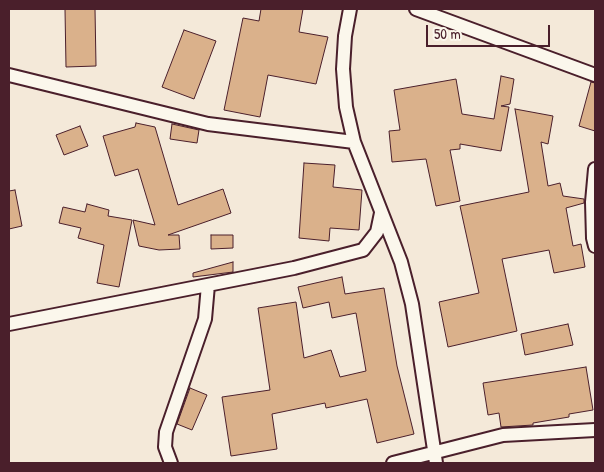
<!DOCTYPE html>
<html>
<head>
<meta charset="utf-8">
<style>
	body { margin:0 }
	#map { position:relative; width:604px; height:472px; overflow:hidden; background:#f4e9d9; font-family:"Patrick Hand",sans-serif }
	canvas { display:block }
	.frame { position:absolute; inset:0; border:10px solid #4a1f2b; pointer-events:none }
	.scale { position:absolute; left:426px; top:25px; width:124px; height:22px; box-sizing:border-box; border:2px solid #4a1f2b; border-top:0; padding-left:6px; font-size:15px; line-height:18px; white-space:nowrap; color:#4a1f2b; -webkit-text-stroke:4px #fbf7ec; paint-order:stroke }
</style>
</head>
<body>
<div id="map">
<canvas width="604" height="472"></canvas>
<div class="frame"></div>
<div class="scale">50 m</div>
</div>
<script>
const g = document.querySelector('canvas').getContext('2d');
g.lineJoin = 'round';
function paint(path, color) { g.fillStyle = color; g.fill(path, 'evenodd'); }
const toPath = rows => new Path2D(rows.map(r => 'M' + r).join(''));
function strokePath(path, color, width, dash) { g.strokeStyle = color; g.lineWidth = width; g.lineCap = dash ? 'butt' : 'round'; g.setLineDash(dash || []); g.stroke(path); }
const building = toPath([
	[65,9,95,9,96,66,66,67,65,9],
	[261,9,303,9,299,32,328,37,316,84,268,75,260,117,224,110,243,18,259,21,261,9],
	[184,30,216,41,194,99,162,87,184,30],
	[501,76,514,79,510,104,501,106,509,107,501,151,460,144,460,149,450,150,460,201,436,206,426,159,392,162,389,131,400,130,394,90,456,79,462,114,494,119,501,76],
	[591,82,595,83,595,131,579,126,591,82],
	[515,109,553,116,548,144,541,142,548,186,560,183,563,196,584,199,584,203,566,208,573,246,581,244,585,267,554,273,549,250,502,259,517,331,448,347,439,302,479,293,460,206,529,192,515,109],
	[136,123,155,127,178,205,223,189,231,213,168,235,179,235,180,249,159,250,139,246,133,220,155,225,138,169,115,176,103,136,135,127,136,123],
	[172,124,199,130,197,143,170,139,172,124],
	[80,126,88,146,64,155,56,135,80,126],
	[304,163,335,165,333,187,362,190,359,230,330,228,329,241,299,238,304,163],
	[15,190,22,226,9,229,9,191,15,190],
	[87,204,109,210,108,216,132,220,119,287,97,283,104,245,78,238,81,228,59,223,63,207,85,212,87,204],
	[211,235,233,235,233,248,211,249,211,235],
	[233,262,233,272,193,277,193,273,233,262],
	[342,277,345,294,384,288,397,366,414,434,377,443,367,399,326,408,325,403,272,414,277,449,231,456,222,397,270,390,258,308,296,302,304,358,331,350,340,377,366,371,356,313,332,318,329,302,303,308,298,287,342,277],
	[568,324,573,345,525,355,521,334,568,324],
	[586,367,593,410,569,414,569,417,533,423,533,425,501,427,499,413,488,415,483,383,586,367],
	[190,388,207,395,192,430,177,424,190,388]
]);
paint(building, '#dab18b');
strokePath(building, '#4a1f2b', 1);
const street = toPath([
	[350,9,345,36,343,69,346,107,354,142,401,262,412,304,436,463],
	[416,9,595,75],
	[9,75,208,124,354,142],
	[595,169,592,202,593,238,595,246],
	[9,324,294,268,363,250,377,232,381,213],
	[171,463,165,447,166,432,205,319,208,285],
	[393,463,503,435,595,430]
]);
strokePath(street, '#4a1f2b', 16);
strokePath(street, '#fbf7ec', 12);
</script>
</body>
</html>
